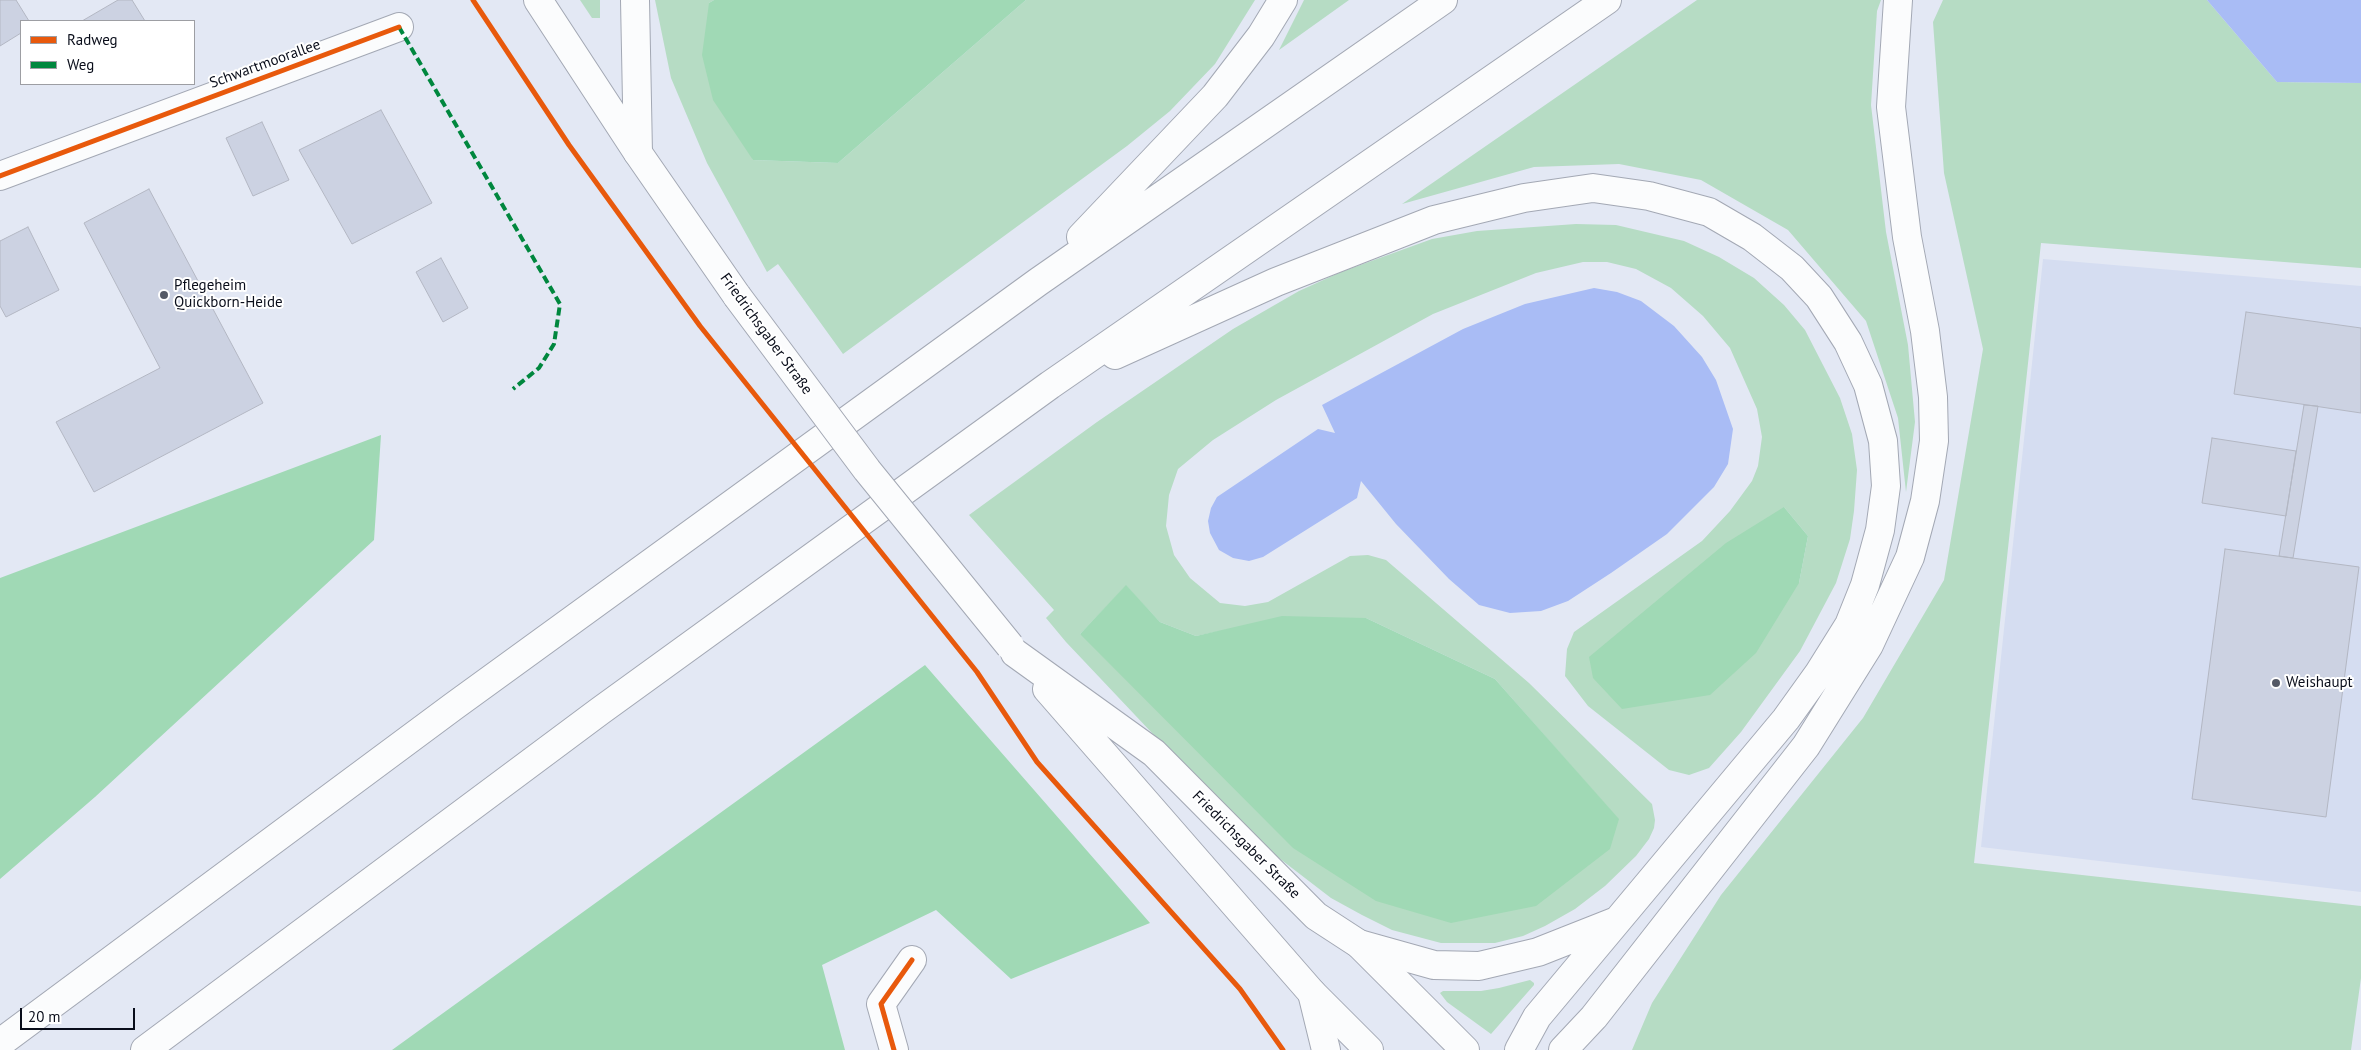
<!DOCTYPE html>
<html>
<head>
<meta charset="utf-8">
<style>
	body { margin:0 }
	#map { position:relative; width:2361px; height:1050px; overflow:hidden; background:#e3e8f4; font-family:"PT Sans",sans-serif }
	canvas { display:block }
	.legend { position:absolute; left:20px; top:20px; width:175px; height:65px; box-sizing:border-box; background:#fff; border:1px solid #9d9ea3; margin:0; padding:6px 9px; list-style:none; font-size:15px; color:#090d1a }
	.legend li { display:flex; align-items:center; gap:10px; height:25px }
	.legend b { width:25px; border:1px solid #9d9ea3 }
	.scale { position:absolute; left:20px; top:1008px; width:115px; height:22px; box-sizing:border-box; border:2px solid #090d1a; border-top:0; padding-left:6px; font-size:15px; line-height:18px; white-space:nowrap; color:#090d1a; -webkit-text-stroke:4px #fff; paint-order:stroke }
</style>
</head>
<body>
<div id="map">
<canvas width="2361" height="1050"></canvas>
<ul class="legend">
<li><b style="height:6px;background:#e8590c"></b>Radweg</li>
<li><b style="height:6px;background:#00873e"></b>Weg</li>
</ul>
<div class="scale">20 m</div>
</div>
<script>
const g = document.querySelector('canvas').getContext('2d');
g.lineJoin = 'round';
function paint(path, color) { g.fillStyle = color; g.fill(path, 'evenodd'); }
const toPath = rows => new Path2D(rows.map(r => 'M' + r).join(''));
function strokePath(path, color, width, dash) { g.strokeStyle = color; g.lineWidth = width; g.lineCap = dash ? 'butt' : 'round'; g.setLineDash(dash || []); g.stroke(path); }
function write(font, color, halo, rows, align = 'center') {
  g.font = font + ' "PT Sans",sans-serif'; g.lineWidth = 4; g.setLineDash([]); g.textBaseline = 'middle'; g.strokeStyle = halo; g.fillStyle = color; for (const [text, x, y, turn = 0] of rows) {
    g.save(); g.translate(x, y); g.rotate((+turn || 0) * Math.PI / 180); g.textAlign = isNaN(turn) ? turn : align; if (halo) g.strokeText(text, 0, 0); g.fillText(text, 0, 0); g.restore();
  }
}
paint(toPath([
	[2043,259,2361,286,2361,892,1981,847]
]), '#d5ddf1');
paint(toPath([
	[580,0,600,0,600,18,592,18],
	[655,0,714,0,709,3,753,160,838,163,1026,0,1255,0,1215,64,1170,111,1127,146,843,354,778,264,767,272,707,163,671,78],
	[1304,0,1349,0,1279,50],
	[1697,0,1881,0,1877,11,1871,105,1886,232,1908,345,1915,422,1906,492,1898,418,1866,321,1788,230,1701,180,1619,164,1534,167,1402,204],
	[1943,0,2207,0,2277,82,2361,83,2361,268,2041,243,1974,863,2361,906,2361,978,2351,1050,1632,1050,1652,1003,1721,895,1863,718,1944,580,1983,349,1944,173,1933,22],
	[1576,224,1616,225,1684,241,1719,257,1754,278,1784,305,1805,330,1840,398,1852,434,1857,470,1854,511,1850,539,1836,583,1800,651,1741,732,1709,768,1689,775,1669,770,1588,706,1565,676,1567,649,1574,632,1702,541,1730,511,1752,481,1758,466,1762,437,1757,409,1730,348,1703,316,1671,288,1636,269,1607,262,1583,262,1536,273,1433,314,1276,400,1213,440,1178,469,1169,495,1166,526,1174,555,1190,578,1220,603,1245,606,1268,602,1350,556,1368,555,1386,560,1529,683,1652,804,1655,820,1654,828,1649,839,1636,856,1605,886,1575,909,1545,926,1523,936,1495,943,1441,943,1392,930,1362,915,1331,898,1275,855,1169,751,1066,642,1046,618,1054,610,969,515,1097,422,1233,329,1299,291,1341,272,1432,239,1477,231],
	[1784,507,1808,536,1799,583],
	[1126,586,1160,622,1196,636,1235,628,1366,618,1495,679,1618,819,1080,634],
	[1530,980,1534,983,1534,985,1491,1034,1447,1002,1440,993,1443,991,1481,991,1499,988]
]), '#b6dcc4');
paint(toPath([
	[714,0,1026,0,838,163,753,160,713,100,702,55,709,3],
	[381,435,374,540,95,797,0,879,0,578],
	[1784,507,1808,536,1799,583,1756,653,1710,695,1622,709,1593,678,1589,657,1726,543],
	[1126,585,1160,622,1196,636,1282,616,1366,618,1495,679,1619,819,1610,849,1536,906,1451,923,1376,901,1293,848,1080,634],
	[925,665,1150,923,1011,979,936,910,822,965,845,1050,392,1050]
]), '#a0d9b5');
paint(toPath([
	[2207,0,2361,0,2361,83,2277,82],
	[1594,288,1617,292,1641,301,1674,326,1702,357,1716,380,1733,429,1728,464,1714,487,1667,534,1611,573,1568,601,1541,611,1510,613,1479,605,1449,579,1396,524,1361,481,1357,498,1263,557,1249,561,1233,558,1219,550,1210,533,1208,521,1211,508,1217,497,1318,429,1335,433,1322,405,1463,329,1525,304]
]), '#a9bcf5');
const building = toPath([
	[0,0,16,0,29,21,21,21,21,33,0,46,0,0],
	[118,0,132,0,145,21,82,21,118,0],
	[381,110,432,203,352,244,299,150,381,110],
	[262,122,289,180,253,196,226,138,262,122],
	[149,189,263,403,94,492,56,422,160,368,84,223,149,189],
	[28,227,59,290,6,317,0,306,0,241,28,227],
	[441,258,468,308,443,322,416,272,441,258],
	[2246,312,2361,328,2361,413,2234,394,2246,312],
	[2304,405,2318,406,2293,558,2279,556,2304,405],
	[2212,438,2296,451,2286,516,2202,503,2212,438],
	[2225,549,2359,567,2326,817,2192,799,2225,549]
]);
paint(building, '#ccd2e2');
strokePath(building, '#b3b7c3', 1);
const street = toPath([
	[0,176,399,27],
	[894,1050,881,1004,912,960]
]);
const secondary = toPath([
	[1312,993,1326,1050]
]);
const primary = toPath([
	[538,0,638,153,737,296],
	[1015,653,1154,753,1316,916,1359,944,1465,1050],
	[1047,689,1312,993,1369,1050]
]);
const highway = toPath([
	[635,0,638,153],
	[1081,237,1215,96,1261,36,1283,0],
	[1115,355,1276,282,1434,220,1524,198,1593,188,1649,196,1709,212,1752,237,1792,268,1819,297,1848,342,1868,385,1883,441,1886,486,1880,530,1865,585,1849,625,1819,673,1786,719,1537,1017,1519,1050],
	[1359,944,1434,965,1479,966,1538,952,1614,922],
	[0,1043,454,706,1038,282,1443,0],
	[145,1050,600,711,1050,385,1607,0],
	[1563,1050,1594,1017,1806,746,1869,645,1910,557,1925,501,1934,441,1933,397,1925,331,1907,237,1891,107,1898,0]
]);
strokePath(street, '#a3a8b4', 30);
strokePath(secondary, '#a3a8b4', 30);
strokePath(primary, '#a3a8b4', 30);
strokePath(highway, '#a3a8b4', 30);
strokePath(street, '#fbfcfd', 28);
strokePath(secondary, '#fbfcfd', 28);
strokePath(primary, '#fbfcfd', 28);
strokePath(highway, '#fbfcfd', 28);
const primaryBridge = toPath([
	[737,296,867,470,1010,646]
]);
strokePath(primaryBridge, '#a3a8b4', 30, []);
strokePath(primaryBridge, '#fbfcfd', 28);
strokePath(toPath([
	[399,27,560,304,554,344,539,368,513,389]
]), '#00873e', 4, [8, 4]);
strokePath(toPath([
	[473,0,569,145,700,326,977,672,1037,762,1240,989,1283,1050],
	[0,176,399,27],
	[894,1050,881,1004,912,960]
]), '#e8590c', 5);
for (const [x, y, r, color] of [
	[164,295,5,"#555a66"],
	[2276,683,5,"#555a66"]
]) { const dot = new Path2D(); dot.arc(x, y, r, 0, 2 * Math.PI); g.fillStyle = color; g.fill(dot); strokePath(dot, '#fff', 2); }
write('15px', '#090d1a', '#fff', [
	["Schwartmoorallee",265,64,-20],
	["Friedrichsgaber Straße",766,334,54],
	["Friedrichsgaber Straße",1246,845,45]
]);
write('15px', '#090d1a', '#fff', [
	["Pflegeheim",174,286],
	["Quickborn-Heide",174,303],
	["Weishaupt",2286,683]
], 'left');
</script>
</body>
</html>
